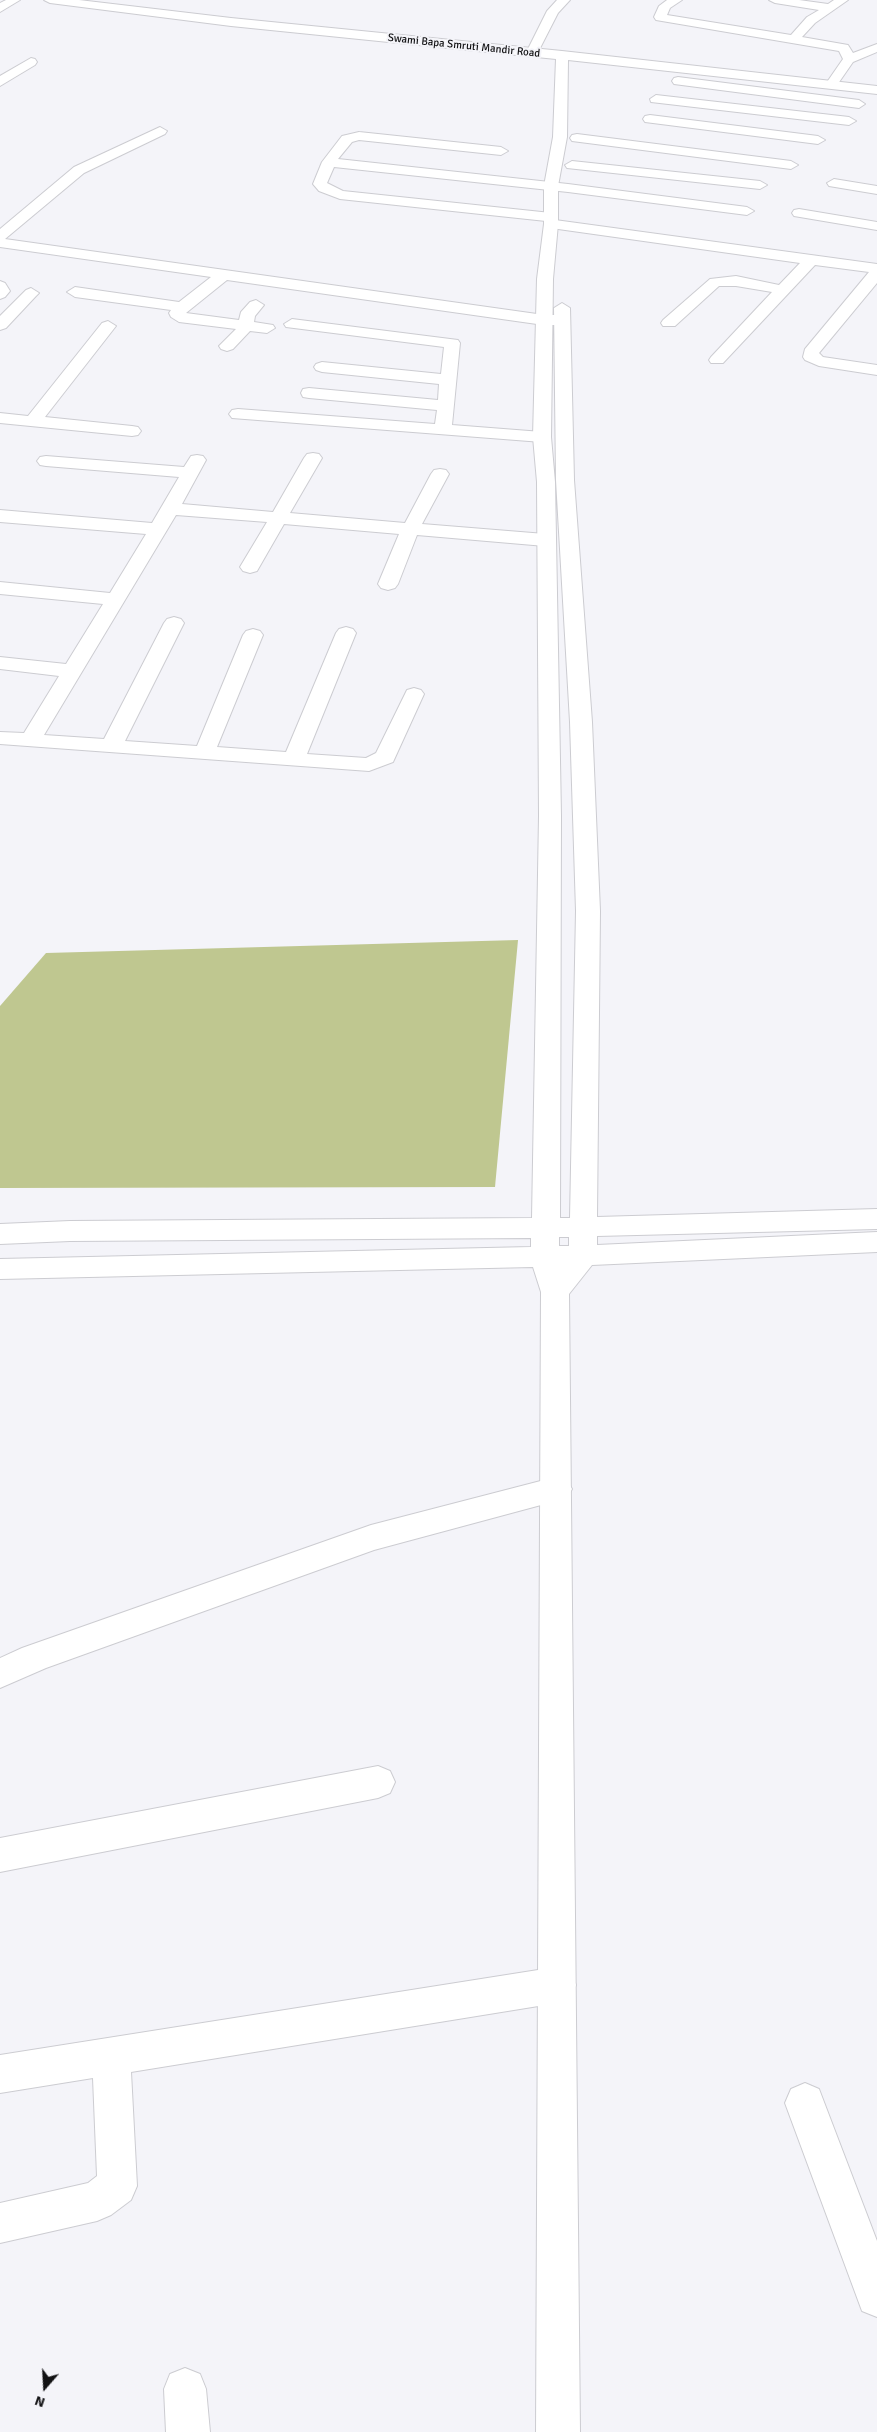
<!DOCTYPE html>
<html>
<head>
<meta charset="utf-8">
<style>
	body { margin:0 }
	#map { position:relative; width:877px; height:2432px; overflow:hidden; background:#f4f4f9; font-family:Signika,sans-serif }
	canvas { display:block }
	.north { position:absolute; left:20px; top:2362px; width:50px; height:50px; -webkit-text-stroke:4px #f4f4f9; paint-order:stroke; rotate:199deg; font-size:14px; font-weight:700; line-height:20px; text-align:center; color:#121214 }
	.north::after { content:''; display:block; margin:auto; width:18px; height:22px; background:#121214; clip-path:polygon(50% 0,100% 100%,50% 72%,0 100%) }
</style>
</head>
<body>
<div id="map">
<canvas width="877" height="2432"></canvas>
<div class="north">N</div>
</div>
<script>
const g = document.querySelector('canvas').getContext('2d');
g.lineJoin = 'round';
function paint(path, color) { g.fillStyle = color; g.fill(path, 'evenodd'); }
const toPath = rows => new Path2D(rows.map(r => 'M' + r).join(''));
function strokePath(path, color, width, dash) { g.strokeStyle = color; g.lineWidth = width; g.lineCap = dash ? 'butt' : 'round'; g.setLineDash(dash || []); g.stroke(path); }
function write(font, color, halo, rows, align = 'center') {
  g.font = font + ' Signika,sans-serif'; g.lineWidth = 4; g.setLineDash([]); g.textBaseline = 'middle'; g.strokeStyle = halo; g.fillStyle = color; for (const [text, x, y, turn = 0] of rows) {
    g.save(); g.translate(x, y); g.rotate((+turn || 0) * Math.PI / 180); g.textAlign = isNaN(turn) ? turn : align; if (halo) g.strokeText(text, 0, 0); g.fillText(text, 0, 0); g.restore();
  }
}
paint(toPath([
	[518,940,495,1187,0,1188,0,1006,46,953]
]), '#bfc790');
const street = toPath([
	[6,0,20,0,0,12,0,3,6,0],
	[557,0,570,0,558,13,536,56,528,56,526,53,547,11,557,0],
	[667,0,682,0,670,8,667,15,791,35,807,17,819,10,775,3,769,0,799,0,828,4,834,0,848,0,815,23,802,37,848,45,853,53,877,44,877,52,853,62,835,88,827,88,825,85,843,59,839,51,656,20,654,17,659,6,667,0],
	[31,58,35,59,37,62,35,65,0,86,0,76,31,58],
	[678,77,859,100,865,104,859,108,674,84,672,81,674,78,678,77],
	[656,95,849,117,856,121,849,125,651,102,650,99,656,95],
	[650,115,818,136,825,140,818,144,645,122,643,119,645,116,650,115],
	[160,127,167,131,165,134,84,173,5,239,544,315,562,315,570,320,562,325,544,325,227,280,186,313,239,320,241,312,250,302,256,300,264,305,255,316,254,322,273,325,275,328,267,333,250,331,233,349,227,351,221,349,219,346,236,329,179,322,171,317,169,313,171,310,75,297,67,292,75,287,179,302,211,277,0,247,0,229,74,167,160,127],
	[359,132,501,147,508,151,501,155,359,140,352,142,338,159,568,184,747,207,754,211,747,215,568,192,334,167,327,183,343,191,551,213,558,217,555,220,877,264,877,283,819,353,823,357,877,365,877,375,819,366,805,360,803,357,805,349,869,272,815,265,723,363,711,363,709,360,711,357,772,292,736,286,719,286,675,326,663,326,661,323,663,320,710,279,736,276,779,285,800,263,551,228,544,224,546,221,340,199,319,191,313,184,322,162,342,136,359,132],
	[577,134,791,161,798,165,791,169,572,141,570,138,572,135,577,134],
	[572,161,760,181,767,185,760,189,567,168,565,165,572,161],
	[834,179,877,186,877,194,829,186,827,183,834,179],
	[799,209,877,222,877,230,794,216,792,213,794,210,799,209],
	[0,281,5,283,10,291,5,297,0,299,0,281],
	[31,288,39,293,36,296,6,328,0,330,0,316,26,290,31,288],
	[292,319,458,340,460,343,452,425,542,432,548,433,551,437,548,441,542,442,232,418,229,414,232,410,238,409,435,424,437,410,309,398,303,397,301,393,303,389,309,388,438,400,439,384,322,372,316,370,314,367,316,364,322,362,441,374,444,347,286,327,284,324,292,319],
	[108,321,116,326,45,417,132,426,138,427,141,431,138,435,132,436,0,423,0,413,28,416,102,323,108,321],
	[313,453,319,454,322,458,290,513,405,523,431,474,434,470,440,469,446,470,449,474,422,524,545,534,552,536,554,540,552,544,545,546,417,535,398,584,395,588,388,590,381,588,378,584,399,534,284,524,257,571,250,573,243,571,240,567,267,522,176,515,44,735,104,739,164,623,167,619,174,617,181,619,184,623,125,741,197,746,243,635,246,631,253,629,260,631,263,635,217,747,286,752,336,633,339,629,346,627,353,629,356,633,307,754,366,758,376,753,407,690,414,688,421,690,424,694,393,762,369,771,0,744,0,732,24,733,59,676,0,669,0,657,66,664,103,604,0,594,0,582,110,593,146,534,0,522,0,510,152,523,179,477,46,466,40,465,37,461,40,457,46,456,184,467,191,456,197,455,203,456,206,460,182,504,273,512,304,458,307,454,313,453],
	[556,1477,567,1480,572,1489,567,1498,374,1550,46,1668,0,1688,0,1658,22,1648,371,1525,556,1477],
	[378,1766,390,1771,395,1782,390,1793,378,1798,0,1872,0,1838,378,1766],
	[557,1967,570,1972,576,1985,570,1998,557,2003,131,2072,137,2186,131,2200,111,2215,97,2221,0,2243,0,2203,88,2183,97,2176,93,2078,0,2093,0,2055,557,1967],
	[805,2083,819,2089,877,2241,877,2317,862,2311,785,2103,791,2089,805,2083],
	[185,2368,200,2374,206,2389,210,2432,166,2432,164,2389,170,2374,185,2368]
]);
const secondary = toPath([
	[44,0,79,0,231,18,562,51,877,86,877,94,568,60,567,137,558,186,558,224,553,279,551,437,555,482,561,816,560,1218,570,1218,576,911,570,722,556,480,554,308,562,303,570,308,574,480,592,722,600,911,597,1217,877,1209,877,1229,597,1236,597,1245,877,1232,877,1252,592,1265,569,1294,580,2432,536,2432,541,1292,533,1267,0,1279,0,1259,531,1247,531,1238,70,1241,0,1244,0,1224,70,1221,532,1218,539,816,537,482,533,437,537,279,544,224,544,186,553,137,556,59,231,26,50,3,44,0],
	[559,1237,569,1237,569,1246,559,1246,559,1237]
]);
strokePath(street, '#ccccd1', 2);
strokePath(secondary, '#ccccd1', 2);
paint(street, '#fff');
paint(secondary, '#fff');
write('11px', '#121214', '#f4f4f9', [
	["Swami Bapa Smruti Mandir Road",464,46,6]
]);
</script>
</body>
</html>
